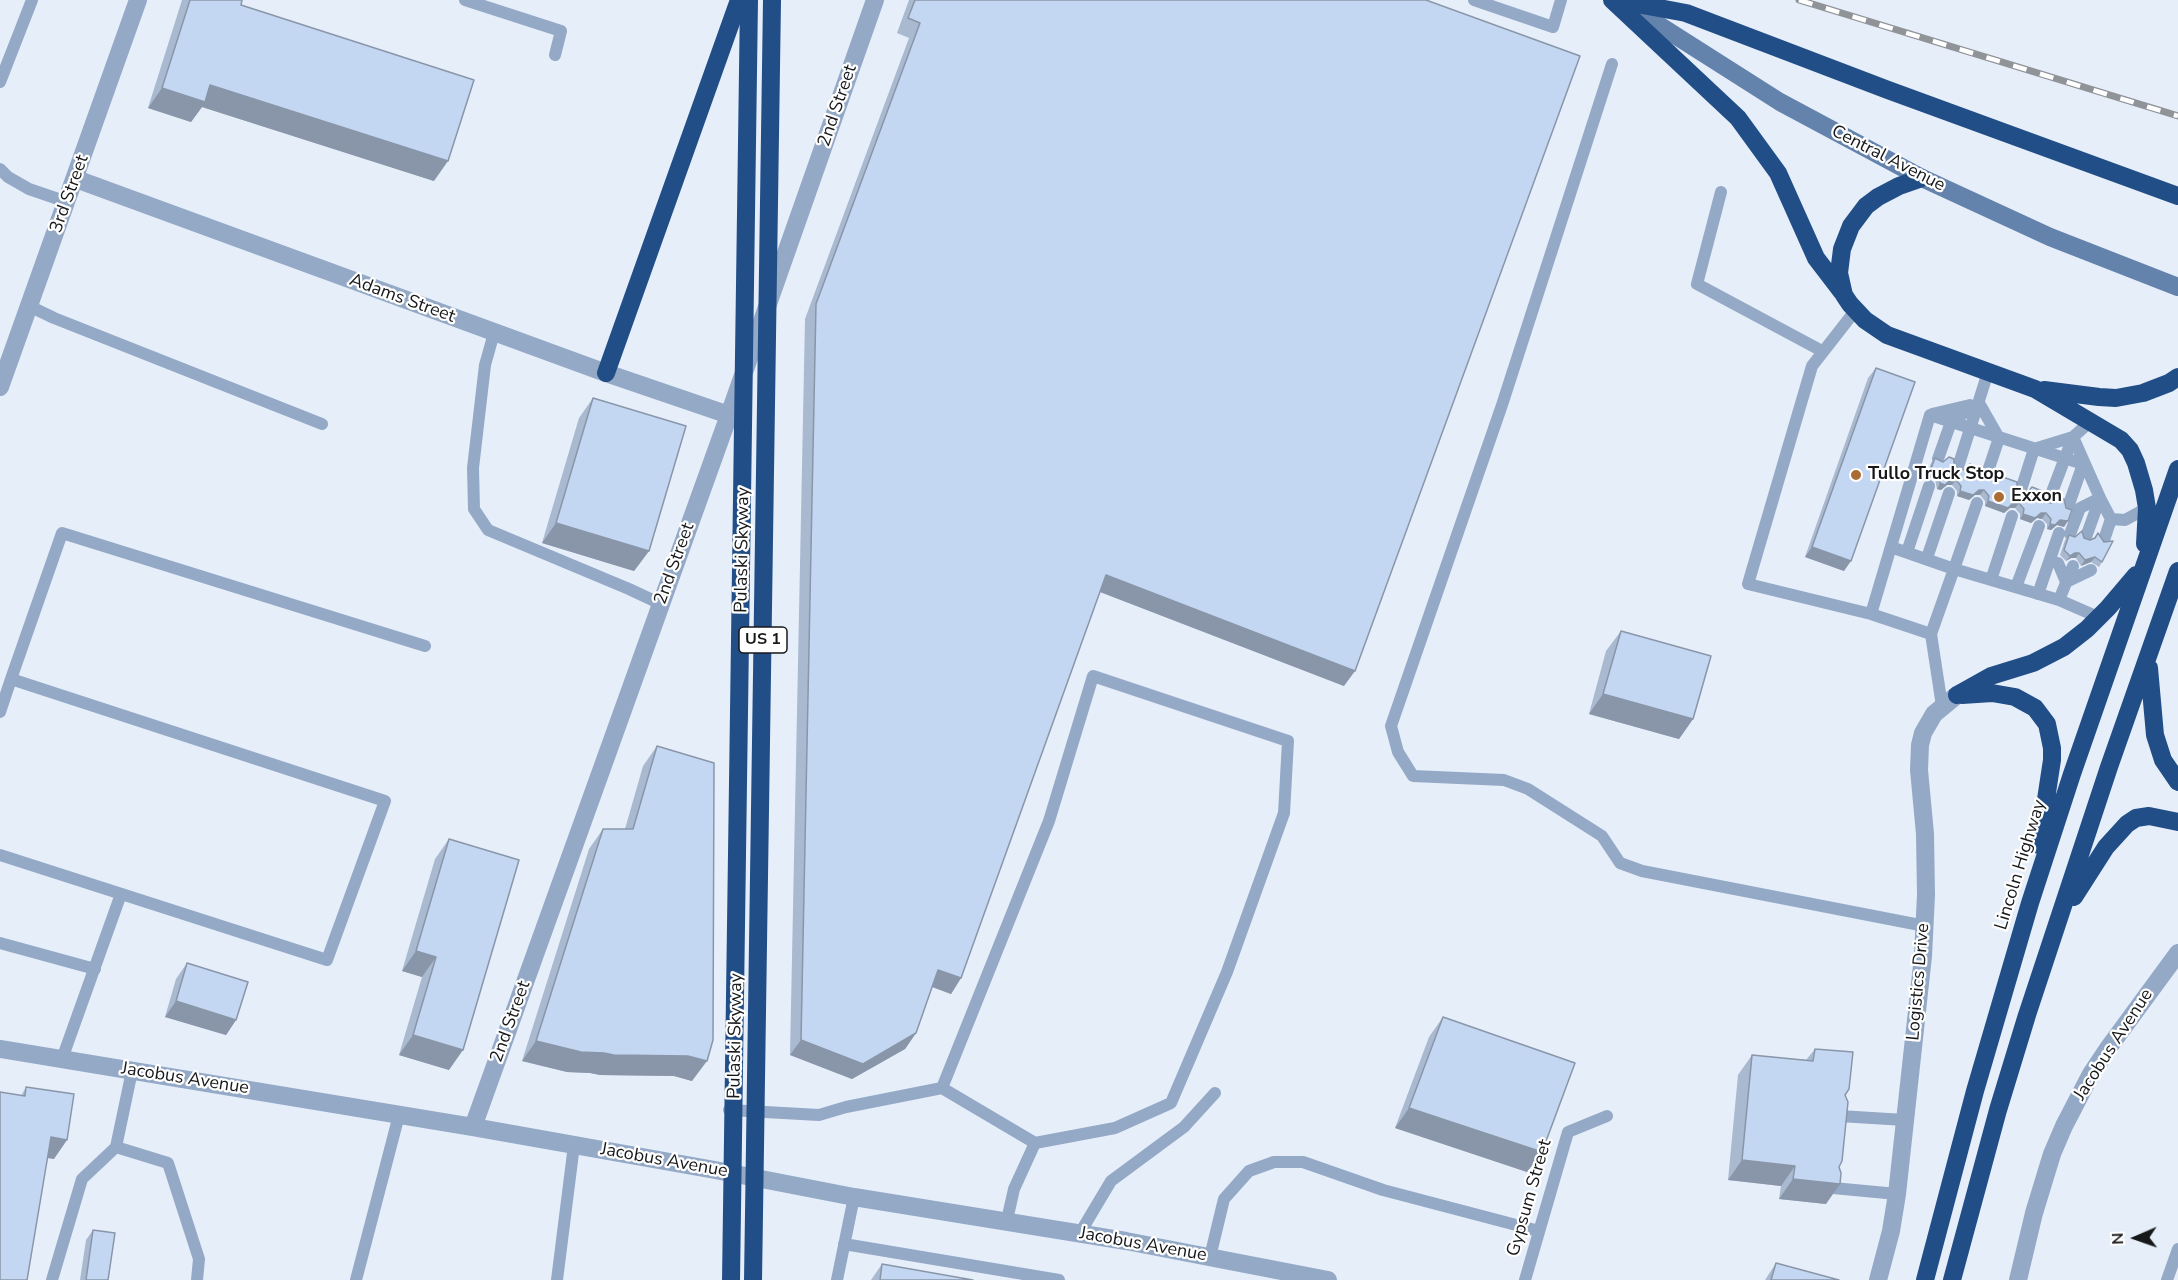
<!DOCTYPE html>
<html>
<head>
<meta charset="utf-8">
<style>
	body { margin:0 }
	#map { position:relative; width:2178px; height:1280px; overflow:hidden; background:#f5f9fe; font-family:"Nunito Sans",sans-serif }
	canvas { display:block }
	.north { position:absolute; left:2106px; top:1208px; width:60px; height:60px; -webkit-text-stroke:4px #fff; paint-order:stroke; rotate:268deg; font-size:16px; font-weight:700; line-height:24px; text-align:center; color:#17181a }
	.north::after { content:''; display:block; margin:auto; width:21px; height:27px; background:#17181a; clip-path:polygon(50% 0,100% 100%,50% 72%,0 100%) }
</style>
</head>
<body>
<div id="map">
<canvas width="2178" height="1280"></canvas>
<div class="north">N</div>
</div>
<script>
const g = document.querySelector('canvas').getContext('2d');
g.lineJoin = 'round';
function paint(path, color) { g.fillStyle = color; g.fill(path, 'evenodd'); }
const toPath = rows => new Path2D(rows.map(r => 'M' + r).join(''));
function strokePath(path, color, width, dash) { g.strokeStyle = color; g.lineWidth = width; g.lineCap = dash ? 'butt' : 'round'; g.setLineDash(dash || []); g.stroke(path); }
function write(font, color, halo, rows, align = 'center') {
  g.font = font + ' "Nunito Sans",sans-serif'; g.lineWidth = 4.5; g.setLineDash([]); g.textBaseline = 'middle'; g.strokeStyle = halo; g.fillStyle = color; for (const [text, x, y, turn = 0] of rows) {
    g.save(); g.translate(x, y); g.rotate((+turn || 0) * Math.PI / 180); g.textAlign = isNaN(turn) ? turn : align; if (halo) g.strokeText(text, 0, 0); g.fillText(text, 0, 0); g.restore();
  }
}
paint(toPath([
	[0,0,2178,0,2178,1280,0,1280]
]), '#e6eefa');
strokePath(toPath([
	[465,0,561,31,555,55],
	[1474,0,1553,27,1561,0],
	[1612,64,1502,405,1391,726,1398,752,1413,776,1504,780,1528,789,1602,836,1620,863,1642,871,1925,926],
	[0,82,32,0],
	[0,169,8,177,29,189,67,202],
	[1721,192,1697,284,1822,351],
	[29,306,54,318,322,424],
	[1855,311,1812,366,1748,584,1871,614,1931,634,1954,569,2059,600,2098,617],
	[494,333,485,365,473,468,474,509,488,530,629,589,661,604],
	[1979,403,1999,438,1986,477],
	[1932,414,1970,405],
	[1930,415,2083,464],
	[2073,437,2100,498,2086,537],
	[1938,459,1951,422,1979,403],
	[1958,467,1988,372],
	[2021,490,2034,449,2073,437,2091,421],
	[2049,500,2073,437],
	[2068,507,2083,464],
	[2111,519,2125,520,2147,508],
	[2070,534,2080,508,2100,498,2111,519,2104,540],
	[1891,547,1954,569,1977,503],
	[1907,552,1929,486],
	[1927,558,1949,493],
	[2058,563,2066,582,2091,570],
	[1991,580,2012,516],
	[2016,587,2039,526],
	[2038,594,2059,533],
	[2059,600,2073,566],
	[1871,614,1930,415],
	[1931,634,1942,706],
	[11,679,62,533,425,646],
	[0,712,11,679,385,801,327,960,0,855],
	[0,943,95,969],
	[62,1059,121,894],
	[729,1110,819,1115,846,1107,942,1088],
	[1839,1116,1905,1120],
	[116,1147,168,1163,199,1259,197,1280],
	[1833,1188,1897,1194],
	[1007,1220,1014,1189,1035,1143,1115,1128,1171,1103,1227,972,1284,813,1288,741,1093,676,1049,821,942,1088,1035,1143],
	[1080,1233,1111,1181,1184,1127,1215,1093],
	[844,1244,1059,1280],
	[1210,1257,1224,1199,1249,1171,1274,1162,1303,1162,1383,1190,1539,1231],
	[52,1280,82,1179,116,1147,132,1071],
	[356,1280,399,1115],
	[557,1280,574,1145],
	[837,1280,854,1197],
	[1525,1280,1568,1132,1607,1116],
	[2167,1280,2178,1249]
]), '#94a9c6', 12);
strokePath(toPath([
	[76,179,606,373,729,415],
	[0,387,138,0],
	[0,1049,473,1127,715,1170,854,1197,1126,1241,1328,1280],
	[473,1127,729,415,875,0],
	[1878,1280,1891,1231,1897,1194,1923,956,1926,895,1925,834,1919,770,1920,745,1923,733,1934,714,1957,695],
	[2018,1280,2034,1213,2052,1154,2064,1126,2091,1074,2109,1047,2178,953]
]), '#94a9c6', 18);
strokePath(toPath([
	[1619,3,1651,20,1780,102,1922,178,2050,237,2178,287]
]), '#6483ac', 18);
strokePath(toPath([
	[1612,0,1738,118,1778,173,1816,258,1842,292],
	[1615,0,1686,13,1888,90,2178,196],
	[1922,178,1899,186,1878,197,1866,206,1851,226,1842,249,1839,273,1844,295,1850,304,1865,320,1887,335,2035,389,2121,440,2130,450,2136,463,2144,490,2147,508,2145,544],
	[606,373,739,0],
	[2044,390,2099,397,2116,398,2143,393,2169,383,2178,377],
	[2149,668,2155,735,2163,760,2178,782],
	[1957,695,1991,676,2033,663,2064,647,2087,629,2108,608,2136,575],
	[1962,695,1992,693,2015,697,2035,708,2047,724,2052,748,2052,760,2039,845],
	[2074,897,2106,847,2127,824,2136,818,2149,816,2178,822],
	[1925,1280,1975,1091,2030,903,2072,774,2178,469],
	[1952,1280,1998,1110,2027,1015,2109,767,2178,571]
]), '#224e87', 18);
const rail = toPath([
	[1799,0,2178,116]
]);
strokePath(rail, '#909397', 7);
strokePath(rail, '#fff', 4.5, [14]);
strokePath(toPath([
	[731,1280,749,0],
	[753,1280,772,0]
]), '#224e87', 18);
paint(toPath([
	[182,0,242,0,241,5,434,181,202,107,191,122,148,108],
	[909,0,1426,0,1344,686,1100,592,961,978,951,994,932,987,916,1033,905,1049,852,1079,790,1055,805,319,909,38,897,33],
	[1876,368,1844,571,1805,557,1868,378],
	[593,398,649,551,634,571,542,543,579,418],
	[1935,458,1943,462,1954,464,1959,469,1982,474,1986,479,2017,487,2022,492,2046,500,2064,527,2057,525,2051,530,2047,529,2047,524,2042,519,2037,518,2031,523,2020,519,2020,514,2015,508,2010,508,2004,513,1985,506,1985,501,1980,495,1975,495,1969,500,1957,496,1957,491,1952,485,1947,485,1941,490,1937,489,1935,480,1931,478,1925,479,1931,463],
	[2098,533,2102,562,2099,567,2091,562,2081,566,2076,558,2071,558,2066,561,2060,555,2065,540,2069,535,2084,538,2090,540,2094,538],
	[1621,631,1693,719,1679,739,1589,714,1606,651],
	[657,746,692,1081,674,1076,600,1075,590,1073,567,1072,522,1061,589,849,603,829,625,829,643,766],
	[449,839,449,1070,399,1055,422,977,402,971,435,859],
	[187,963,236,1020,226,1035,165,1017,176,979],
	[1443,1017,1542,1152,1527,1172,1395,1128,1429,1037],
	[1815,1049,1845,1095,1839,1167,1826,1204,1779,1199,1781,1186,1728,1180,1738,1075,1752,1055,1806,1060],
	[26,1087,54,1159,47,1158,21,1096],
	[93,1230,108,1280,80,1280,86,1240],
	[1776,1263,1839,1280,1765,1280],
	[882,1264,973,1280,871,1280]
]), '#a9b9d0');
paint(toPath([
	[210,85,448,161,434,181,202,107,191,122,148,108,162,88],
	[1935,473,1931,478,1925,479,1929,474],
	[1950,480,1956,480,1952,485,1947,485,1941,490,1937,489,1940,483],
	[1979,490,1984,490,1980,495,1975,495,1969,500,1957,496,1960,491],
	[1988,501,2013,503,2019,503,2015,508,2010,508,2004,513,1985,506],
	[2041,513,2046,513,2042,519,2037,518,2031,523,2020,519,2023,514],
	[2060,520,2068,521,2064,527,2057,525,2051,530,2047,529,2050,524],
	[556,523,649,551,634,571,542,543],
	[1812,547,1851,561,1844,571,1805,557],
	[2075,553,2079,553,2076,558,2071,558,2066,561,2070,556],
	[2095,557,2091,562,2081,566,2085,560],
	[1106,575,1355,671,1344,686,1095,590],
	[1603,694,1693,719,1679,739,1589,714],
	[416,951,436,957,422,977,402,971],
	[938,970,961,978,951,994,927,985],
	[176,1001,236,1020,226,1035,165,1017],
	[916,1033,905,1049,852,1079,790,1055,801,1040],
	[413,1035,463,1050,449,1070,399,1055],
	[536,1041,604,1053,688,1056,707,1061,692,1081,674,1076,600,1075,590,1073,567,1072,522,1061],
	[1409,1108,1542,1152,1527,1172,1395,1128],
	[51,1137,67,1140,54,1159,38,1156],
	[1742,1160,1795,1166,1781,1186,1728,1180],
	[1793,1179,1840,1184,1826,1204,1779,1199]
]), '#8996a9');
const building = toPath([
	[190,0,242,0,241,5,474,80,448,161,210,85,205,102,162,88,190,0],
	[915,0,1426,0,1580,56,1355,671,1106,575,961,978,938,970,916,1033,863,1064,801,1040,816,304,920,23,908,18,915,0],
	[1876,368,1915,382,1851,561,1812,547,1876,368],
	[593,398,686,426,649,551,556,523,593,398],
	[1949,457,1954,459,1954,464,1959,469,1964,470,1970,464,1982,469,1982,474,1986,479,1992,480,1997,475,2017,482,2017,487,2022,492,2027,493,2032,487,2045,492,2046,500,2050,503,2057,502,2060,498,2064,499,2066,508,2072,510,2068,521,2060,520,2055,525,2050,524,2051,519,2046,513,2041,513,2035,518,2023,514,2024,509,2019,503,2013,503,2008,508,1988,501,1989,496,1984,490,1979,490,1973,495,1960,491,1961,486,1956,480,1950,480,1945,485,1940,483,1938,475,1935,473,1929,474,1935,458,1943,462,1949,457],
	[2082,531,2084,538,2090,540,2095,538,2098,533,2104,542,2113,541,2102,562,2095,557,2085,560,2079,553,2075,553,2070,556,2064,550,2069,535,2075,537,2082,531],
	[1621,631,1711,656,1693,719,1603,694,1621,631],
	[657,746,714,763,713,1040,707,1061,688,1056,614,1055,604,1053,581,1052,536,1041,603,829,633,829,657,746],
	[449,839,519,860,463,1050,413,1035,436,957,416,951,449,839],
	[187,963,248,982,236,1020,176,1001,187,963],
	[1443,1017,1575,1063,1542,1152,1409,1108,1443,1017],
	[1815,1049,1853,1052,1849,1089,1845,1095,1848,1102,1842,1161,1839,1167,1841,1173,1840,1184,1793,1179,1795,1166,1742,1160,1752,1055,1813,1061,1815,1049],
	[26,1087,74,1094,67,1140,51,1137,27,1280,0,1280,0,1092,25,1096,26,1087],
	[93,1230,115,1233,108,1280,86,1280,93,1230],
	[1776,1263,1839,1280,1771,1280,1776,1263],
	[882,1264,973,1280,880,1280,882,1264]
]);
paint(building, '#c4d7f2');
strokePath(building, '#8996a9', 1.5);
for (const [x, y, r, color] of [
	[1856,475,6,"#ab6c33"],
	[1999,497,6,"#ab6c33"]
]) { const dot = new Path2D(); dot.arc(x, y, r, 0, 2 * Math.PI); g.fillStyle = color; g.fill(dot); strokePath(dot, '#fff', 2); }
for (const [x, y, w] of [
	[763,640,48]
]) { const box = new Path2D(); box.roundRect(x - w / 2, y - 13, w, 26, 4.5); g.fillStyle = '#fff'; g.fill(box); strokePath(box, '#17181a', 1.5); }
write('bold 16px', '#17181a', null, [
	["US 1",763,640]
]);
write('18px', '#17181a', '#fff', [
	["2nd Street",838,106,-71],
	["Central Avenue",1888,159,27],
	["3rd Street",70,194,-70],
	["Adams Street",402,299,20],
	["Pulaski Skyway",743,550,-89],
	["2nd Street",675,564,-70],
	["Lincoln Highway",2021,865,-73],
	["Logistics Drive",1919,982,-85],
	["2nd Street",511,1022,-70],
	["Pulaski Skyway",736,1036,-89],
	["Jacobus Avenue",2114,1045,-57],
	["Jacobus Avenue",185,1079,9],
	["Jacobus Avenue",664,1161,10],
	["Gypsum Street",1530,1198,-74],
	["Jacobus Avenue",1143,1245,10]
]);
write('bold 18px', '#17181a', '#fff', [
	["Tullo Truck Stop",1868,475],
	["Exxon",2011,497]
], 'left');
</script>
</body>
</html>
